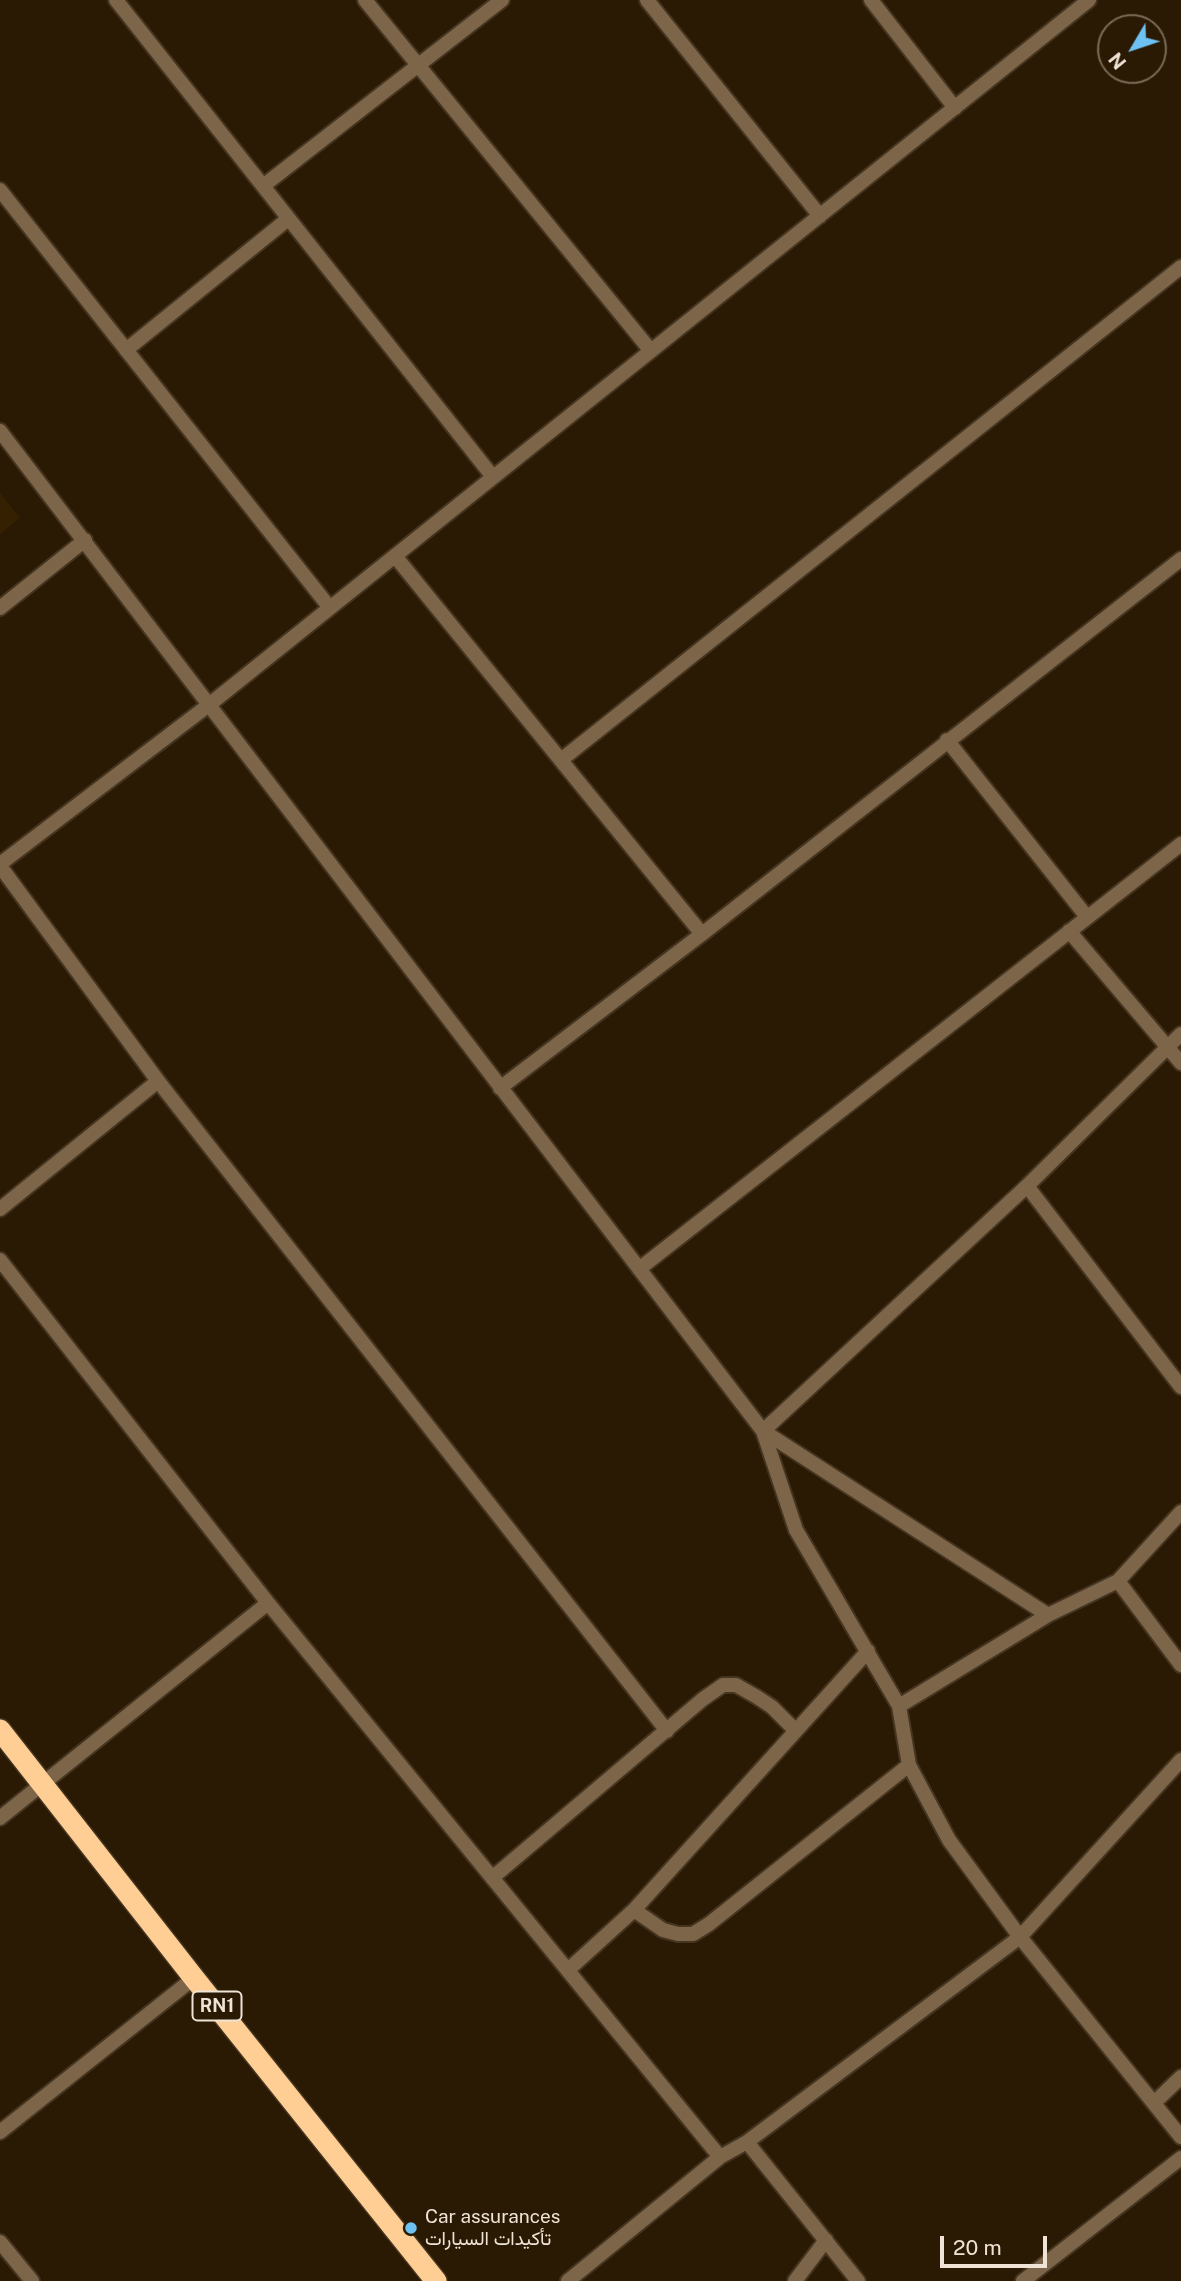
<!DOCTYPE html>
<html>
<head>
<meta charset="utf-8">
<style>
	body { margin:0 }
	#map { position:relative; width:1181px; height:2281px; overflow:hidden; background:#2a1903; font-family:"Public Sans",sans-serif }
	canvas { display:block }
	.north { position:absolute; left:1097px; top:14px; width:70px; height:70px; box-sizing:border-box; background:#2a1903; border:2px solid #786a57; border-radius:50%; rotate:231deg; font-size:19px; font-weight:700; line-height:28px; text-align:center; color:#eee3d5 }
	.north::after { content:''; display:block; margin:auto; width:24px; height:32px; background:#6ec2f3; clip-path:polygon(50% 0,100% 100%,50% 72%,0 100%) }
	.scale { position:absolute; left:940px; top:2236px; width:107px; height:32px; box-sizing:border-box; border:4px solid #eee3d5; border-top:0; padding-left:9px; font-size:21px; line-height:24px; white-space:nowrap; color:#eee3d5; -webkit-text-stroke:5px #2a1903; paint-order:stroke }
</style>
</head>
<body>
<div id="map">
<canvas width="1181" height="2281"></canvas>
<div class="north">N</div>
<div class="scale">20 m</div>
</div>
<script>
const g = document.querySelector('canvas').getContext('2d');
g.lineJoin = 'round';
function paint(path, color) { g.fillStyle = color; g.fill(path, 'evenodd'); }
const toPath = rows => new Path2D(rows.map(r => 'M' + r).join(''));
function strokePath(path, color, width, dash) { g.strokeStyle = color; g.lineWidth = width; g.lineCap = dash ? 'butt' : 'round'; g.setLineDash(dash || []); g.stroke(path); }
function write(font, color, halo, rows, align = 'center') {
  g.font = font + ' "Public Sans",Vazirmatn,sans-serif'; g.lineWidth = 5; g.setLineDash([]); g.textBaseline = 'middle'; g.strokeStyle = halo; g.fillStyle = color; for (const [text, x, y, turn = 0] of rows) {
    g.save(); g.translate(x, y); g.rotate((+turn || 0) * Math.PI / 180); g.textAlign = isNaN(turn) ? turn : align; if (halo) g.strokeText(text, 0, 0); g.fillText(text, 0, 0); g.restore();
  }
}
paint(toPath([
	[0,493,20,518,0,534]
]), '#362002');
const street = toPath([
	[116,0,493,477],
	[365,0,651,351],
	[647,0,820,216],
	[871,0,955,108],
	[263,186,502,0],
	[0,190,330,608],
	[126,350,288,219],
	[0,431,763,1431,796,1530,899,1706,909,1765,949,1840,1020,1937,1181,2137],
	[395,556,702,934],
	[0,608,85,540],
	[947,740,1087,917],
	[561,760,1181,267],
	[0,864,210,704,1089,0],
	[0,866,158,1081,667,1731],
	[1069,931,1181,1063],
	[500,1088,702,934,1181,559],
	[1027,1186,1181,1387],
	[0,1209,158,1081],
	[0,1260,268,1603,720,2157],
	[639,1269,1181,844],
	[763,1431,1027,1186,1181,1034],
	[763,1431,1048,1615],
	[1118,1581,1181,1665],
	[899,1706,1048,1615,1118,1581,1181,1512],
	[0,1818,268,1603],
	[492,1878,703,1699,723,1685,736,1685,757,1697,772,1707,795,1730],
	[634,1910,663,1930,678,1934,693,1934,709,1924,909,1765],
	[568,1970,634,1910,868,1651],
	[1155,2102,1181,2077],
	[0,2132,194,1978],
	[747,2142,858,2281],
	[0,2242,32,2281],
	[568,2281,720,2157,747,2142,1020,1937,1181,1760],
	[795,2281,826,2240],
	[1023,2281,1181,2158]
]);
const highway = toPath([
	[0,1730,194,1978,436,2281]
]);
strokePath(street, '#453520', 18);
strokePath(highway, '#453520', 24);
strokePath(street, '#7d6549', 14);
strokePath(highway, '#fece94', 21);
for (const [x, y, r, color] of [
	[411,2228,7,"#6ec2f3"]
]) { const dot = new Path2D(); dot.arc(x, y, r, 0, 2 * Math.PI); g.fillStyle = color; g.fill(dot); strokePath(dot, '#2a1903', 2.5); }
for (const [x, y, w] of [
	[217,2006,49]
]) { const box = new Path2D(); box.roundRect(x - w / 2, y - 14.5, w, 29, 5); g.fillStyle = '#2a1903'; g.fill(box); strokePath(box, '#eee3d5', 2); }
write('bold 18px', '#eee3d5', null, [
	["RN1",217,2006]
]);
write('19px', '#eee3d5', '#2a1903', [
	["Car assurances",425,2217],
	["تأكيدات السيارات",425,2239]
], 'left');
</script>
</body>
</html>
